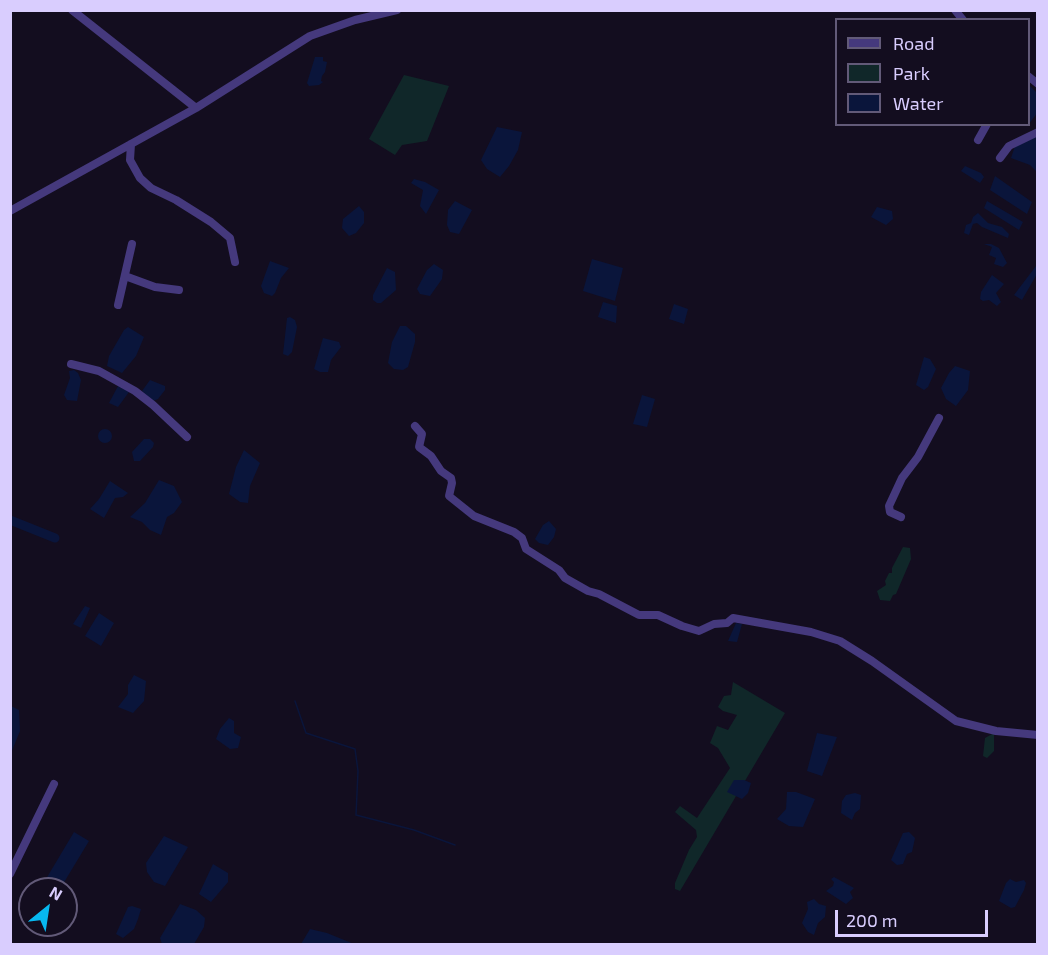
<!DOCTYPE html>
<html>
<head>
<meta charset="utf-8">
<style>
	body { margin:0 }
	#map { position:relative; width:1048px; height:955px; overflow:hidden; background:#130d1f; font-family:"Exo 2",sans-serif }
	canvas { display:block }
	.frame { position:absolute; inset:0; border:12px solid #d9cdfe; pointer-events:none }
	.legend { position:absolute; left:835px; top:18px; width:195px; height:108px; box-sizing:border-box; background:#130d1f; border:2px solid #625a78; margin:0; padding:8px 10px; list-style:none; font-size:18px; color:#d9cdfe }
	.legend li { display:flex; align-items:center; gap:12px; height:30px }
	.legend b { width:30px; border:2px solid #625a78 }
	.north { position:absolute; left:18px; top:877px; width:60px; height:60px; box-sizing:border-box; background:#130d1f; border:2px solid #625a78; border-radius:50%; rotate:30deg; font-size:16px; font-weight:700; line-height:24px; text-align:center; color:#d9cdfe }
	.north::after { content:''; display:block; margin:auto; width:21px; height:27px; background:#07b8f0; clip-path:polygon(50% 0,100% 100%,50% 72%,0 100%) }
	.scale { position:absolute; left:835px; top:910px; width:153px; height:27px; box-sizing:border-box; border:3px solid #d9cdfe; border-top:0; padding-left:8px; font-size:18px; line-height:21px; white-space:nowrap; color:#d9cdfe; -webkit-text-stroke:4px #130d1f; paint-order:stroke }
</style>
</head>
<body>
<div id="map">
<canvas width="1048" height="955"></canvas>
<div class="frame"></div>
<ul class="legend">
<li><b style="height:8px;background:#45397d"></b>Road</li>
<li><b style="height:16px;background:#102729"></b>Park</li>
<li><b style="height:16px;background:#0a153b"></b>Water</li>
</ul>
<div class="north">N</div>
<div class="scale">200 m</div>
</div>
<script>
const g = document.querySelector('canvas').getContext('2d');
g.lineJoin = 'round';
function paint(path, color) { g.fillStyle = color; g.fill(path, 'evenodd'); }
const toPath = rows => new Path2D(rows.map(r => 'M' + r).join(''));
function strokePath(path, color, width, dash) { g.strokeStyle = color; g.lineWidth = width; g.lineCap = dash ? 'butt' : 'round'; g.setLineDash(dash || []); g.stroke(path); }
paint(toPath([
	[404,75,449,86,427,141,402,145,395,155,369,139],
	[903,547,910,548,911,559,896,594,893,595,890,601,880,600,877,591,886,585,885,581,889,573,892,573,892,568],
	[733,682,785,713,680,891,675,889,675,883,689,850,697,837,696,830,675,812,680,806,697,818,730,768,718,748,710,743,717,726,728,730,737,715,723,711,718,707,724,696,731,695],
	[994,733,994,751,987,758,983,756,985,738]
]), '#102729');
paint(toPath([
	[315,57,323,57,323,61,327,62,325,72,322,76,321,81,323,82,319,85,309,86,307,83],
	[1030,86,1037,93,1038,112,1028,125,1028,89],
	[497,127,522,132,518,150,509,166,500,177,487,169,481,160],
	[1037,136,1037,172,1030,165,1011,158,1015,146],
	[965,166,981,173,984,177,980,183,961,171],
	[995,176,1032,202,1027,214,990,190],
	[414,179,425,182,439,190,426,214,420,206,423,190,411,183],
	[455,201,472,210,459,234,450,232,447,225,448,210],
	[987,201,1023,222,1019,230,984,208],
	[359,206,364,212,364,223,356,233,349,236,342,228,343,219],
	[877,207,892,211,893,219,886,225,871,217],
	[978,213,988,223,1002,227,1009,234,1008,238,982,227,977,223,973,224,969,235,964,233,966,225,971,223,973,217],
	[984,244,991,244,999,248,1007,263,1003,267,994,264,996,258,989,255,992,247],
	[592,259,623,268,615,301,583,291],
	[270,261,289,268,281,278,275,293,272,296,264,293,261,286],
	[434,264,443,270,442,279,430,296,420,294,417,289,427,270],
	[1036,266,1037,274,1022,300,1014,295],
	[387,268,395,272,396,290,381,303,377,303,373,300,373,295],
	[992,275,1004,284,996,293,1001,302,997,306,989,300,983,301,980,299,981,292],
	[603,302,617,306,616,323,598,317],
	[674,304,688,309,684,324,669,319],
	[290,317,295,320,297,327,292,352,288,356,283,354,287,318],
	[400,326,406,326,415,334,415,342,408,367,403,370,394,369,388,363,392,342],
	[128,327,144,337,136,356,122,373,107,366,109,356,124,330],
	[323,338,339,342,341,347,331,360,328,372,320,372,314,369],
	[924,357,930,359,936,369,928,387,924,390,916,385],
	[955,366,970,371,968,390,956,406,946,399,941,388,949,373],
	[74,370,78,373,81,380,77,401,67,400,64,395,70,378,69,371],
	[150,380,165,386,165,390,158,399,153,401,142,391],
	[118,386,129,392,118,407,109,403],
	[642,395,655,399,647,427,633,424],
	'98 436a7 7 0 1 1 14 0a7 7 0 1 1-14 0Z',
	[144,439,150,439,154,443,153,447,140,461,134,461,132,452],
	[244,450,260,463,250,486,248,503,240,502,229,494,236,467],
	[159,480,174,486,182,502,174,513,167,517,161,535,150,530,142,522,130,517,145,503],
	[110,481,128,493,123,497,115,498,104,518,90,509,99,499],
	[549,521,556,529,554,537,548,545,539,543,535,539,543,525],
	[85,606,90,608,81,628,73,624],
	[99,613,114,623,101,646,85,636],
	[736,623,742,624,737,642,728,641],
	[134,675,146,681,144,701,133,713,118,707,128,694,128,685],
	[11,706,19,710,20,731,11,753],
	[229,718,234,721,234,733,241,737,238,748,230,749,216,739,220,729],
	[817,733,837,737,822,776,807,771],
	[734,780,744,780,751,783,748,793,742,799,727,792],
	[787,792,796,792,815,799,803,827,789,826,777,819,786,809],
	[855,793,861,795,860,809,855,813,852,820,841,813,842,801,846,795],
	[74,832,89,841,60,889,52,889,43,884],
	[909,832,915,838,912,852,907,854,903,864,897,865,891,860,903,833],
	[164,836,188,847,165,886,154,882,147,872,146,863],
	[213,864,228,873,228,882,211,902,199,894],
	[834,877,854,888,850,892,853,898,846,904,826,891,833,886,834,882,831,879],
	[1010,879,1016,882,1024,880,1026,883,1024,890,1015,907,1011,908,999,901,1006,883],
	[814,899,819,904,826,906,825,917,818,923,814,935,808,932,802,923,808,909,807,902],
	[180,904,196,910,205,918,204,927,194,944,162,944,160,938],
	[132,906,141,909,138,919,134,929,123,938,116,934,128,907],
	[310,929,327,933,354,944,301,944]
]), '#0a153b');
strokePath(toPath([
	[295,701,306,733,355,749,358,771,356,815,414,830,455,845]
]), '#0a153b', 1.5);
strokePath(toPath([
	[10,520,55,538]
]), '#0a153b', 9);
strokePath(toPath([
	[72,10,196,108],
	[955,10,963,20],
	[1028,76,1038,84],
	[978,140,987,124],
	[131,144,130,160,140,178,151,188,176,200,211,222,230,238,235,262],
	[1000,158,1009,146,1038,132],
	[10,211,196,108,310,36,355,20,397,10],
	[125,276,155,287,179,290],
	[118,305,132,244],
	[71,364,99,371,135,391,153,405,187,437],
	[415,426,422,434,419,447,431,456,441,471,451,478,452,483,449,496,474,516,514,532,522,538,526,549,559,570,565,578,588,591,599,594,639,615,658,615,682,626,699,631,714,624,727,623,733,618,811,632,840,641,872,661,956,721,996,731,1038,735],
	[901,517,890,512,889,506,902,478,918,457,939,418],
	[10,874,54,784]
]), '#45397d', 8);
</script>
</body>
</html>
